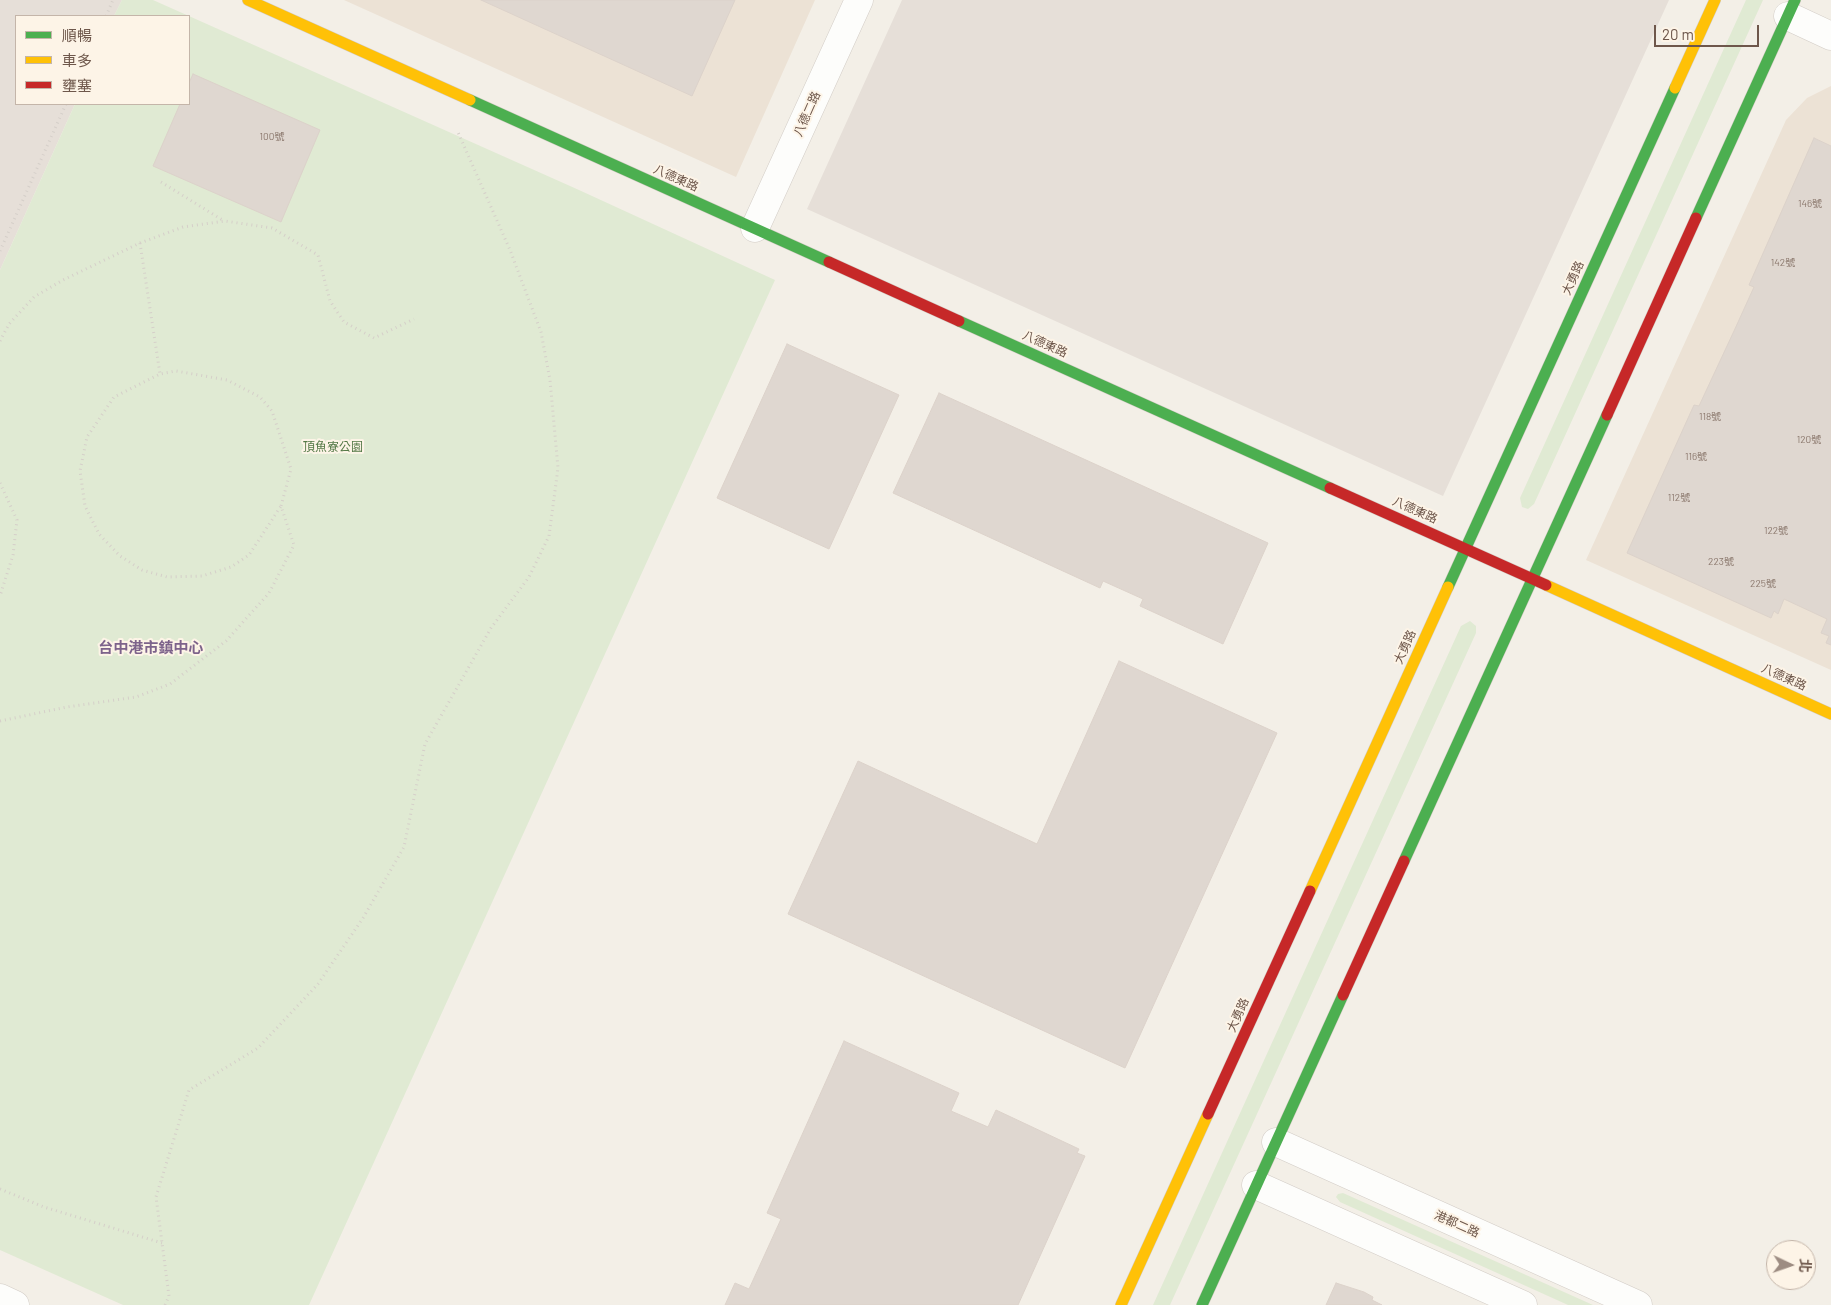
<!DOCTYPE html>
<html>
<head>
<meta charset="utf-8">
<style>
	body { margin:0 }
	#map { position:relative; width:1831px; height:1305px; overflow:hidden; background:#f3efe7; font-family:Barlow,"Noto Sans TC",sans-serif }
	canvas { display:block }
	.legend { position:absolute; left:15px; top:15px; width:175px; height:90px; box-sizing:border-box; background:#fdf4e7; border:1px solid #c4b5a9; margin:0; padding:6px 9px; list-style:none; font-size:15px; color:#6e574b }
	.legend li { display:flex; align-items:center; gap:10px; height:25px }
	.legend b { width:25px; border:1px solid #c4b5a9 }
	.north { position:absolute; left:1766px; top:1240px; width:50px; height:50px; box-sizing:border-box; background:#fdf4e7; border:1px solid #c4b5a9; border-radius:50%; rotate:93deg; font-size:14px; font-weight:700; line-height:20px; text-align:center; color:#6e574b }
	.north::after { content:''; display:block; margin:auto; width:18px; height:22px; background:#9d8c82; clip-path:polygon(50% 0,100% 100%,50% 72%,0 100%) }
	.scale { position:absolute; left:1654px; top:25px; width:105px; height:22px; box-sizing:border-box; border:2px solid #6e574b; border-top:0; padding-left:6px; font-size:15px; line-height:18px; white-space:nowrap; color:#6e574b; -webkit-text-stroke:4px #fdf4e7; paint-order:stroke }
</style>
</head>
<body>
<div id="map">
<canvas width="1831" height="1305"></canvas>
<ul class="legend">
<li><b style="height:6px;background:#4caf50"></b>順暢</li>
<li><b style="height:6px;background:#ffc107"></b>車多</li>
<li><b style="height:6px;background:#c62828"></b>壅塞</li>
</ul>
<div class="north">北</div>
<div class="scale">20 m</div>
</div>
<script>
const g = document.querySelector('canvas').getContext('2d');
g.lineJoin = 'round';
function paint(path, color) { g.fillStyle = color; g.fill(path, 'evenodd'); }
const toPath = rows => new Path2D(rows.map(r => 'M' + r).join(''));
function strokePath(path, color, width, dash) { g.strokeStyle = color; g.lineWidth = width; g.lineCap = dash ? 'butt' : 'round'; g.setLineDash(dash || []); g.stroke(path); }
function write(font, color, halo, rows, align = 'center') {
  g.font = font + ' Barlow,"Noto Sans TC",sans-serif'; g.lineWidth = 4; g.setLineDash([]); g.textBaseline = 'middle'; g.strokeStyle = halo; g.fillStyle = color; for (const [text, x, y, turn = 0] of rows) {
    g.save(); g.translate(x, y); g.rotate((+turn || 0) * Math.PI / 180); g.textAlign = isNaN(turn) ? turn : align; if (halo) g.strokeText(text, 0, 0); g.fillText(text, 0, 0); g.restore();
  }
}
paint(toPath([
	[344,0,815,0,736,177],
	[1831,86,1831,670,1586,560,1786,120,1807,98]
]), '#ece2d5');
paint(toPath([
	[0,0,122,0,114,16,16,16,16,104,75,104,0,270],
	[902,0,1669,0,1443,496,807,209]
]), '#e6dfd8');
paint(toPath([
	[122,0,153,0,579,190,775,280,309,1305,123,1305,0,1250,0,270,75,104,189,104,189,16,114,16],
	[1746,0,1763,0,1534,504,1528,509,1522,507,1520,498],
	[1470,621,1476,626,1476,633,1170,1305,1153,1305,1461,626],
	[1343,1193,1593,1305,1568,1305,1340,1202,1336,1197,1338,1194]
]), '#e0ead3');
const building = toPath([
	[481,0,735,0,692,96,481,0],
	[193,74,320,130,281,222,153,166,180,104,189,104,189,83,193,74],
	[1814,138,1831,146,1831,645,1826,643,1829,636,1821,633,1827,619,1784,599,1778,614,1774,611,1771,618,1627,553,1694,405,1699,406,1734,331,1754,287,1749,285,1814,138],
	[787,344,899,395,829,549,717,498,787,344],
	[939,393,1268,543,1223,644,1140,606,1143,599,1103,581,1100,588,893,493,939,393],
	[1119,661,1277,733,1125,1068,788,914,858,761,1037,844,1119,661],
	[844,1041,959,1093,951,1111,988,1127,996,1110,1079,1149,1077,1153,1085,1156,1018,1305,725,1305,735,1283,749,1289,781,1219,767,1213,844,1041],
	[1336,1283,1364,1292,1373,1297,1372,1300,1382,1305,1326,1305,1336,1283]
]);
paint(building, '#dfd7d0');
strokePath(building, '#dcd2ca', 1);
const street = toPath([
	[1788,16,1831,36],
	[755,228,859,0],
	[1276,1142,1638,1305],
	[1256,1185,1523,1305],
	[0,1298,15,1305]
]);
const fast = toPath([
	[470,100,829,262],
	[1696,218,1795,0],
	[959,321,1330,488],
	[1448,587,1675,88],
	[1404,861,1607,415],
	[1202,1305,1343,995]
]);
const slow = toPath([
	[248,0,470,100],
	[1675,88,1715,0],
	[1546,585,1831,714],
	[1310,891,1448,587],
	[1121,1305,1208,1114]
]);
const jam = toPath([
	[829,262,959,321],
	[1607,415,1696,218],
	[1330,488,1546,585],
	[1343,995,1404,861],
	[1208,1114,1310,891]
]);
strokePath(street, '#d2ccc6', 29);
strokePath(fast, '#d2cbc4', 12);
strokePath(slow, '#d2cbc4', 12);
strokePath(jam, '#d2cbc4', 12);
strokePath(toPath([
	[106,16,113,0],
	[161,182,224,221],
	[140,243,160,374],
	[0,251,66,104],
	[0,341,9,324,34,297,63,280,140,243,183,227,225,221,272,228,318,255,330,301,344,322,374,338,414,319],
	[0,483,17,520,13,555,0,596],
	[0,721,67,707,136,697,170,684,226,641,269,593,294,545,281,506,291,469,272,411,260,397,227,380,176,371,160,374,114,397,87,437,80,471,85,506,99,534,120,556,142,570,167,577,202,576,231,567,249,555,281,506],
	[0,1189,44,1207,162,1243],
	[165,1305,169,1296,156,1197,189,1090,258,1048,318,984,363,918,404,847,425,744,491,628,529,577,549,536,558,468,550,380,541,332,510,250,457,130]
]), '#d5cfc9', 3, [1, 4]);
strokePath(street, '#fdfdfb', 28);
strokePath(fast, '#4caf50', 11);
strokePath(slow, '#ffc107', 11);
strokePath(jam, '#c62828', 11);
write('10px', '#8c796e', null, [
	["100號",272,137],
	["146號",1810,204],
	["142號",1783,263],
	["118號",1710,417],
	["120號",1809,440],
	["116號",1696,457],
	["112號",1679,498],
	["122號",1776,531],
	["223號",1721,562],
	["225號",1763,584]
]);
write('12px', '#6e574b', '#fdf4e7', [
	["八德二路",807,114,-66],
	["八德東路",676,178,24],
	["大勇路",1573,278,-66],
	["八德東路",1045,344,24],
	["八德東路",1415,510,24],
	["大勇路",1405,647,-66],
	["八德東路",1784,677,24],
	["大勇路",1238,1015,-66],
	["港都二路",1457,1224,24]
]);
write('12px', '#557947', '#fdf4e7', [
	["頂魚寮公園",333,447]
]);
write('bold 15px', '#7d638b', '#fdf4e7', [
	["台中港市鎮中心",151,648]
]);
</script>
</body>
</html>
